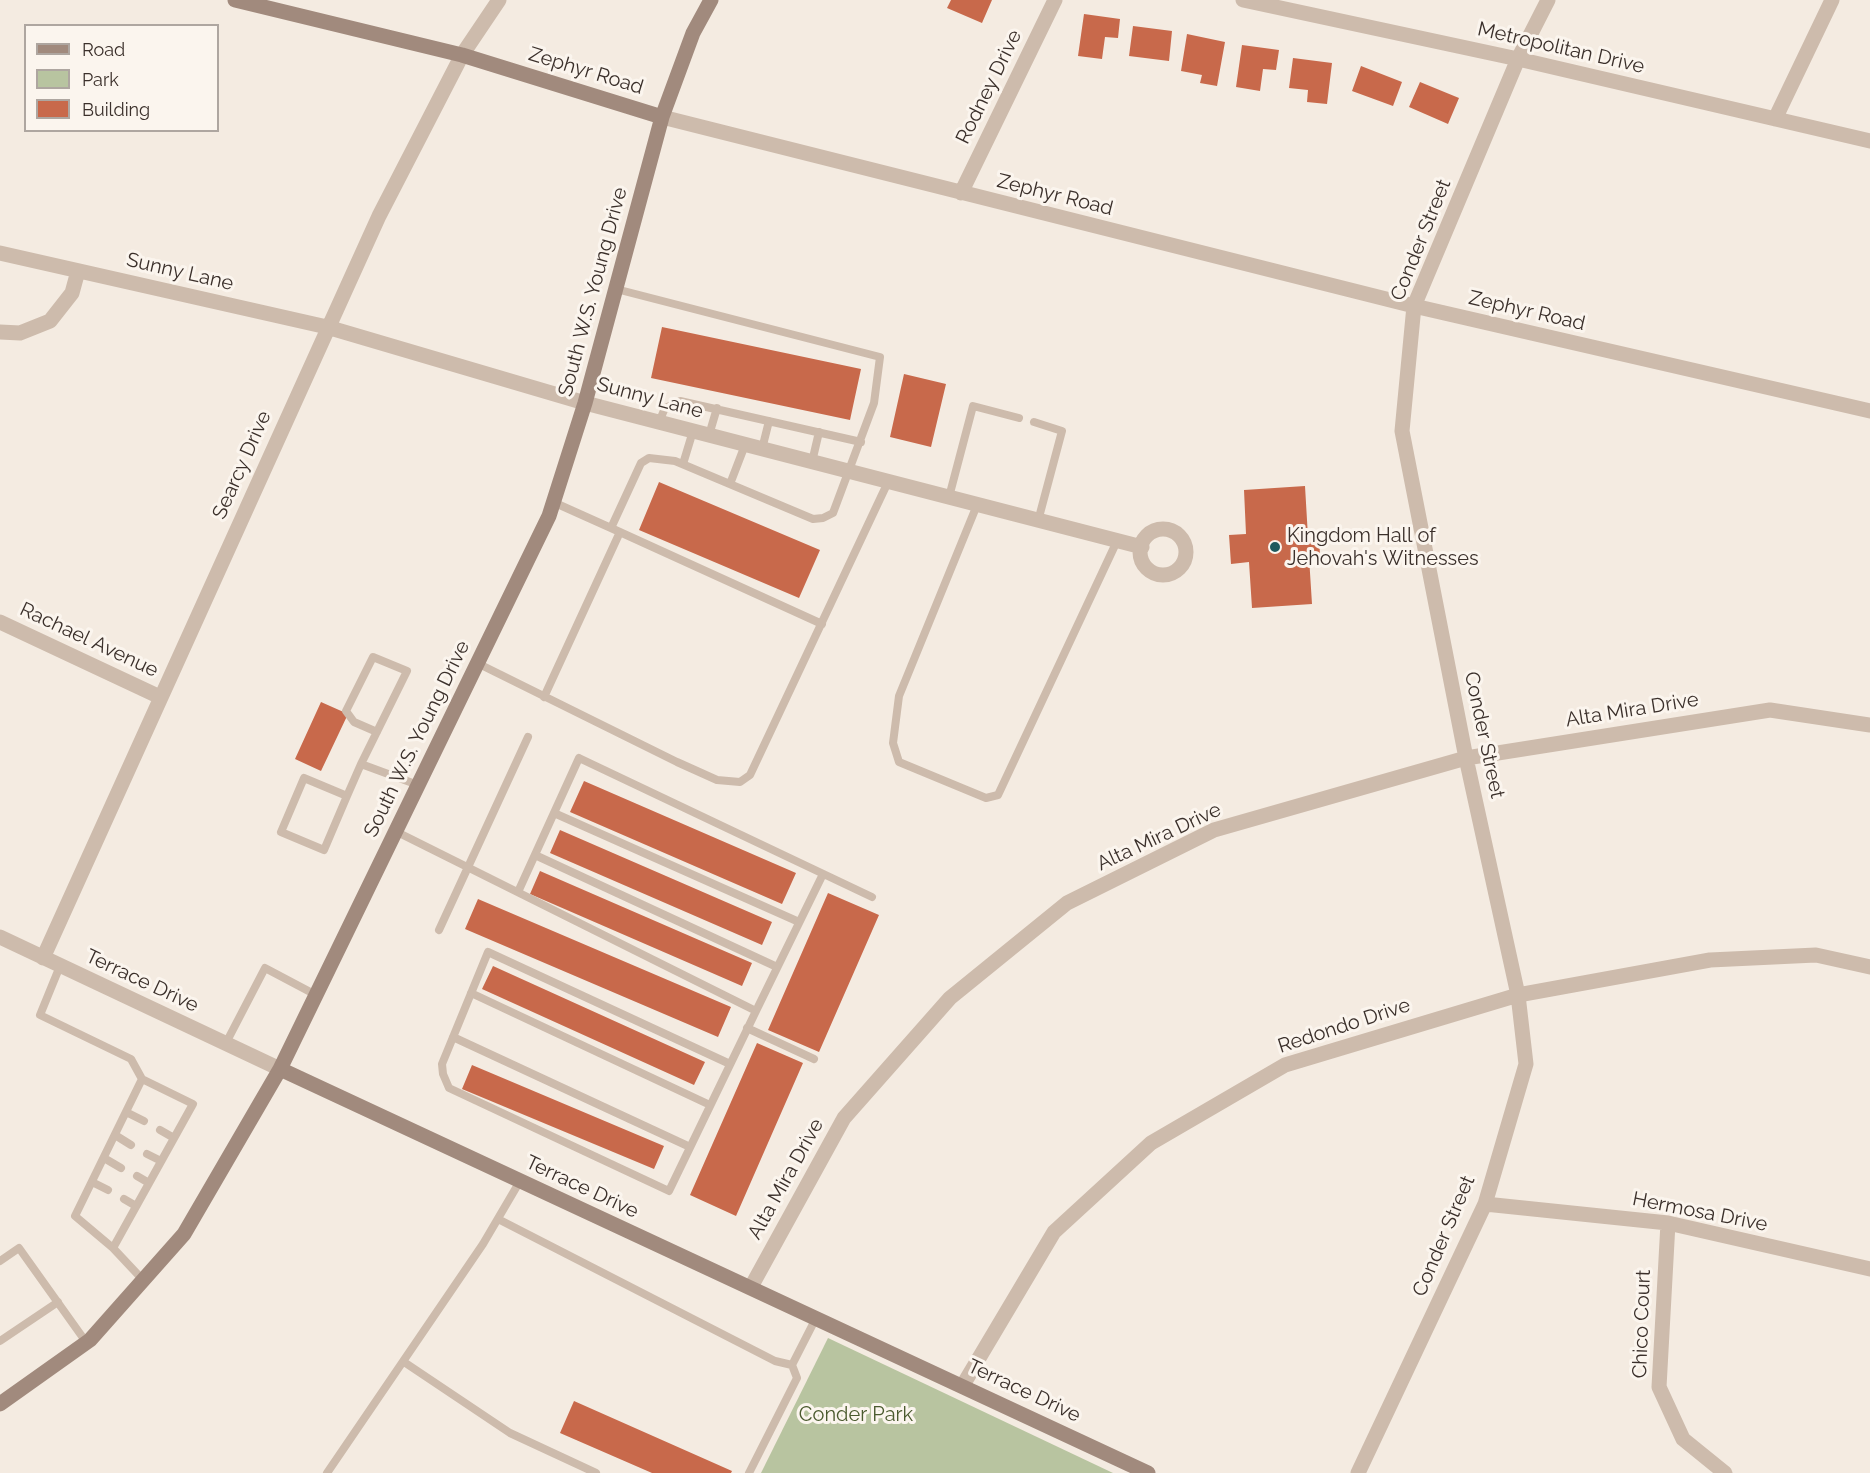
<!DOCTYPE html>
<html>
<head>
<meta charset="utf-8">
<style>
	body { margin:0 }
	#map { position:relative; width:1870px; height:1473px; overflow:hidden; background:#f4ebe1; font-family:Raleway,sans-serif }
	canvas { display:block }
	.legend { position:absolute; left:24px; top:24px; width:195px; height:108px; box-sizing:border-box; background:#fbf5ee; border:2px solid #aea6a0; margin:0; padding:8px 10px; list-style:none; font-size:18px; color:#3b302b }
	.legend li { display:flex; align-items:center; gap:12px; height:30px }
	.legend b { width:30px; border:2px solid #aea6a0 }
</style>
</head>
<body>
<div id="map">
<canvas width="1870" height="1473"></canvas>
<ul class="legend">
<li><b style="height:8px;background:#a18a7d"></b>Road</li>
<li><b style="height:16px;background:#b8c4a0"></b>Park</li>
<li><b style="height:16px;background:#c8694b"></b>Building</li>
</ul>
</div>
<script>
const g = document.querySelector('canvas').getContext('2d');
g.lineJoin = 'round';
function paint(path, color) { g.fillStyle = color; g.fill(path, 'evenodd'); }
const toPath = rows => new Path2D(rows.map(r => 'M' + r).join(''));
function strokePath(path, color, width, dash) { g.strokeStyle = color; g.lineWidth = width; g.lineCap = dash ? 'butt' : 'round'; g.setLineDash(dash || []); g.stroke(path); }
function write(font, color, halo, rows, align = 'center') {
  g.font = font + ' Raleway,sans-serif'; g.lineWidth = 6; g.setLineDash([]); g.textBaseline = 'middle'; g.strokeStyle = halo; g.fillStyle = color; for (const [text, x, y, turn = 0] of rows) {
    g.save(); g.translate(x, y); g.rotate((+turn || 0) * Math.PI / 180); g.textAlign = isNaN(turn) ? turn : align; if (halo) g.strokeText(text, 0, 0); g.fillText(text, 0, 0); g.restore();
  }
}
paint(toPath([
	[828,1338,1113,1473,761,1473]
]), '#b8c4a0');
paint(toPath([
	[951,0,992,0,982,23,947,8],
	[1084,14,1120,19,1118,38,1105,37,1102,59,1078,56],
	[1133,26,1172,31,1169,61,1129,56],
	[1187,34,1225,42,1217,86,1200,83,1202,75,1181,71],
	[1242,45,1279,50,1276,70,1263,69,1260,91,1236,87],
	[1293,58,1332,63,1327,104,1307,102,1308,90,1289,88],
	[1361,66,1402,82,1393,106,1352,91],
	[1420,82,1459,98,1448,124,1409,107],
	[662,327,861,369,850,420,651,378],
	[904,374,946,384,931,447,890,437],
	[659,482,820,550,799,598,639,530],
	[1305,486,1308,537,1319,536,1320,556,1309,557,1312,604,1252,608,1249,562,1231,564,1229,535,1246,534,1244,490],
	[321,702,348,714,321,771,295,759],
	[584,781,796,873,782,904,570,812],
	[560,830,772,922,762,945,550,853],
	[540,871,752,963,742,986,530,894],
	[828,893,879,915,819,1052,768,1030],
	[478,899,731,1007,718,1037,465,929],
	[493,966,705,1062,694,1085,482,989],
	[757,1043,803,1063,736,1216,690,1195],
	[472,1065,664,1146,654,1169,462,1089],
	[574,1401,732,1471,731,1473,652,1473,560,1433]
]), '#c8694b');
strokePath(toPath([
	[659,422,665,408,680,401,861,442],
	[1034,422,1062,431,1038,521],
	[709,435,717,408],
	[762,449,769,421],
	[812,462,819,432],
	[683,464,693,431],
	[730,484,745,445],
	[949,497,973,406,1019,418],
	[553,502,611,528,641,463,649,458,675,461,813,519,823,518,833,513,874,403,880,357,616,289],
	[977,505,899,696,893,743,899,762,986,798,998,795,1117,541],
	[611,528,822,624],
	[477,663,677,762,717,780,740,782,750,775,888,482],
	[544,697,620,532],
	[377,732,354,722,346,711,373,657,407,671,361,764,418,785],
	[347,796,304,778,281,832,324,850,347,796,361,764],
	[554,813,799,922],
	[395,831,756,1011,669,1191,449,1088,443,1074,442,1064,488,952,730,1064],
	[535,855,777,967],
	[518,892,579,758,872,897],
	[439,930,528,737],
	[60,966,40,1015,131,1059,142,1079,193,1104,113,1248,143,1280],
	[471,993,710,1105],
	[756,1011,823,874],
	[747,1028,814,1059],
	[453,1037,690,1147],
	[226,1043,265,968,316,995],
	[126,1112,144,1121],
	[160,1130,174,1138],
	[115,1135,131,1145],
	[147,1154,161,1161],
	[104,1158,121,1168],
	[137,1176,149,1183],
	[92,1182,108,1190],
	[124,1199,136,1206],
	[498,1219,775,1361,792,1365],
	[113,1248,75,1216,142,1079],
	[0,1261,19,1248,86,1342],
	[0,1341,58,1302],
	[404,1362,510,1433,596,1473],
	[327,1473,483,1244,520,1181],
	[749,1473,797,1378,792,1365,816,1318]
]), '#cdbbac', 8);
strokePath(toPath([
	[1243,0,1518,59,1870,141],
	[662,117,1414,306,1870,411],
	[1775,119,1832,0],
	[961,193,1055,0],
	[0,253,327,327,585,403,1142,547],
	[0,332,20,333,50,321,72,293,78,271],
	'1140 552a23 23 0 1 1 46 0a23 23 0 1 1-46 0Z',
	[0,622,160,697],
	[0,937,280,1069],
	[43,958,379,216,462,55,499,0],
	[1485,1204,1668,1223,1870,1269],
	[1668,1223,1659,1387,1683,1439,1725,1473],
	[751,1287,844,1118,950,998,1067,903,1214,830,1466,758,1770,710,1870,725],
	[963,1385,1054,1232,1151,1143,1285,1065,1518,995,1710,960,1816,955,1870,967],
	[1358,1473,1485,1204,1526,1064,1518,995,1466,758,1402,431,1414,306,1518,59,1548,0]
]), '#cdbbac', 15);
strokePath(toPath([
	[235,0,462,55,662,117],
	[280,1069,1148,1473],
	[0,1404,90,1340,184,1234,280,1069,549,516,585,403,662,117,693,33,711,0]
]), '#a18a7d', 15);
for (const [x, y, r, color] of [
	[1275,547,6,"#1f5a5e"]
]) { const dot = new Path2D(); dot.arc(x, y, r, 0, 2 * Math.PI); g.fillStyle = color; g.fill(dot); strokePath(dot, '#fbf5ee', 2); }
write('20px', '#3b302b', '#fbf5ee', [
	["Metropolitan Drive",1561,48,13],
	["Zephyr Road",586,71,17],
	["Rodney Drive",989,87,-64],
	["Zephyr Road",1055,195,14],
	["Conder Street",1421,240,-68],
	["Sunny Lane",180,272,13],
	["South W.S. Young Drive",593,292,-75],
	["Zephyr Road",1527,311,13],
	["Sunny Lane",650,398,15],
	["Searcy Drive",242,465,-66],
	["Rachael Avenue",89,640,25],
	["Alta Mira Drive",1632,710,-9],
	["Conder Street",1484,735,78],
	["South W.S. Young Drive",417,739,-64],
	["Alta Mira Drive",1159,837,-25],
	["Terrace Drive",142,981,25],
	["Redondo Drive",1344,1026,-18],
	["Alta Mira Drive",786,1179,-61],
	["Terrace Drive",582,1187,25],
	["Hermosa Drive",1700,1212,11],
	["Conder Street",1444,1236,-67],
	["Chico Court",1642,1324,-88],
	["Terrace Drive",1024,1391,25]
]);
write('20px', '#3b302b', '#fbf5ee', [
	["Kingdom Hall of",1287,536],
	["Jehovah's Witnesses",1287,559]
], 'left');
write('20px', '#4a5a2e', '#fbf5ee', [
	["Conder Park",856,1415]
]);
</script>
</body>
</html>
